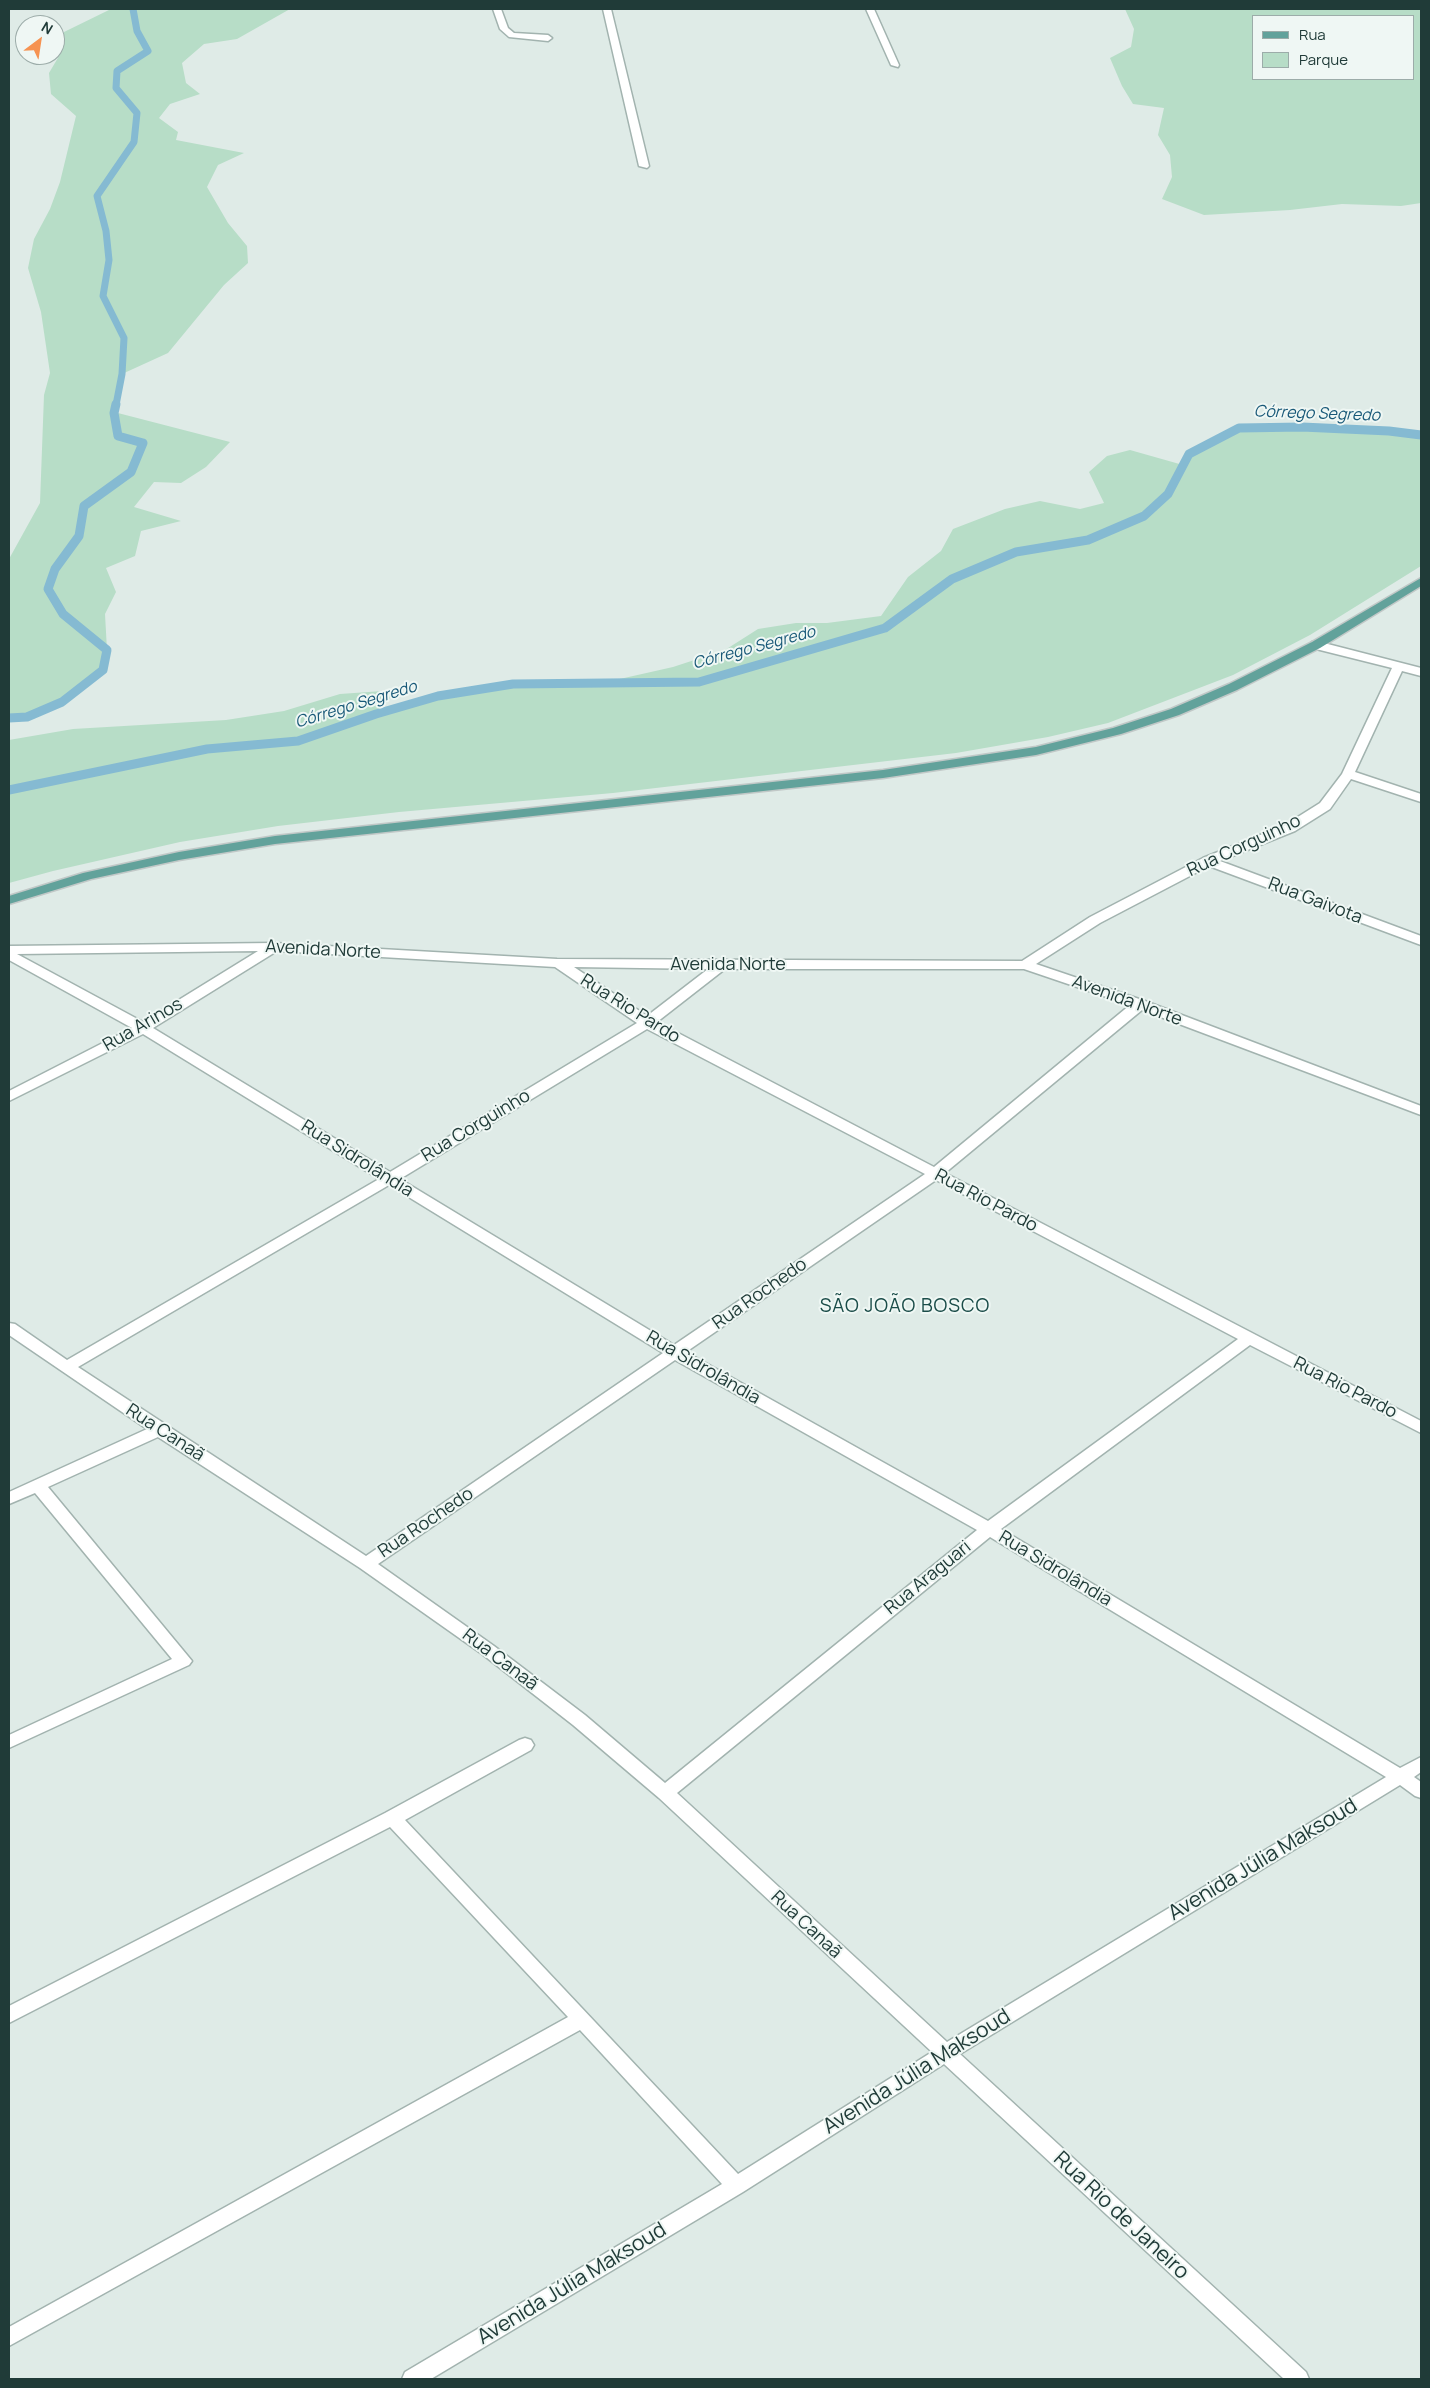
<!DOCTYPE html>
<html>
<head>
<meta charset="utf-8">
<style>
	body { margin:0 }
	#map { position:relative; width:1430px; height:2388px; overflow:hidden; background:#dfebe7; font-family:Manrope,sans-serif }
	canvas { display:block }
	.frame { position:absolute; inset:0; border:10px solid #203b38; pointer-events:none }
	.legend { position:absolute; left:1252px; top:15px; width:162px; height:65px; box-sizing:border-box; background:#eff7f4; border:1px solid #9caca9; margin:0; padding:6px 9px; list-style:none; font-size:15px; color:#203b38 }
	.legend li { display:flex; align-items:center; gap:10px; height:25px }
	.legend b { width:25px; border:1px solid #9caca9 }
	.north { position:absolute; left:15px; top:15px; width:50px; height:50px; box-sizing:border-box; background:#eff7f4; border:1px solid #9caca9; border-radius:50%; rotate:31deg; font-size:14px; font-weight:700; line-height:20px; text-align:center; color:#203b38 }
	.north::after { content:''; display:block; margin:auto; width:18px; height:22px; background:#f69352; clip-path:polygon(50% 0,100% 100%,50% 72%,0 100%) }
</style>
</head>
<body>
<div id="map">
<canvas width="1430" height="2388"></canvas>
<div class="frame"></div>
<ul class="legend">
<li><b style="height:6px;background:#62a29b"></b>Rua</li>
<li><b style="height:14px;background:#b7ddc7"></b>Parque</li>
</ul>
<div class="north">N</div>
</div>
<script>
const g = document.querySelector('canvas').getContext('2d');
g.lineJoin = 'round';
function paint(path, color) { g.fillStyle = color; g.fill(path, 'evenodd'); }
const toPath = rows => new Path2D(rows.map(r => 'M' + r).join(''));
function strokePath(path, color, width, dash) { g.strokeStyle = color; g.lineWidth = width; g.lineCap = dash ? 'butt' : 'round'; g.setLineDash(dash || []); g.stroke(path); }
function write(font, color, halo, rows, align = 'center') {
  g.font = font + ' Manrope,sans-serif'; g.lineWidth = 4; g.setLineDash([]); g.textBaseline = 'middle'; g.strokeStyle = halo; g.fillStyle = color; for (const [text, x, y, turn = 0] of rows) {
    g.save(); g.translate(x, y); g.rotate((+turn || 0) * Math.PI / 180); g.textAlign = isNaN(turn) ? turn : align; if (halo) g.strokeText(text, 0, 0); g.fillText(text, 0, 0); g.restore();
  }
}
paint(toPath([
	[111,9,290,9,237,39,204,44,182,63,186,83,200,94,170,104,159,118,178,132,176,140,244,153,218,165,207,187,228,223,247,246,248,263,224,285,168,353,122,374,114,412,230,442,206,467,181,483,154,482,134,507,181,521,141,531,135,556,106,568,116,592,105,614,107,650,103,670,62,702,27,717,9,718,9,559,40,503,44,395,50,373,41,312,28,268,34,239,50,209,60,182,76,116,51,94,49,73,62,51,64,32],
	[1125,9,1421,9,1421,203,1401,206,1342,204,1290,210,1204,215,1162,199,1172,177,1170,155,1158,135,1164,108,1133,104,1122,86,1110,58,1131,47,1134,29],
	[1254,16,1414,16,1414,79,1254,79],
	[1302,427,1421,434,1421,566,1310,635,1233,675,1108,723,1048,737,956,753,613,793,399,812,278,826,180,842,53,871,9,883,9,740,73,729,226,720,284,711,340,694,397,690,377,714,438,696,513,684,602,683,673,667,725,650,758,629,796,623,827,623,881,616,908,577,941,551,953,529,1005,509,1040,501,1080,509,1104,503,1089,472,1107,456,1130,450,1183,465,1189,454,1239,428]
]), '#b7ddc7');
strokePath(toPath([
	[116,405,122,374,124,338,103,296,109,260,106,231,97,196,134,142,137,113,116,88,117,71,148,51,137,31,133,9]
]), '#85bad2', 7);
strokePath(toPath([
	[9,718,27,717,62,702,103,670,107,650,63,614,48,589,55,569,79,536,84,506,131,472,143,443,118,436,114,413,116,404],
	[9,790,207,749,298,741,376,714,438,696,513,684,699,682,885,628,952,579,1016,552,1088,540,1144,516,1168,494,1189,454,1239,428,1302,427,1389,431,1421,435]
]), '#85bad2', 9);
const minor = toPath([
	[493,9,501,9,508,28,514,33,548,35,552,38,548,41,509,37,500,29,493,9],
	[603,9,611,9,649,166,647,168,639,166,603,9],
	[866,9,874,9,899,65,898,67,891,65,866,9],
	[1316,641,1421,668,1421,676,1402,671,1355,772,1421,794,1421,802,1351,779,1330,809,1295,831,1220,861,1421,936,1421,945,1209,866,1100,923,1036,964,1145,1001,1421,1106,1421,1115,1142,1010,945,1173,1421,1421,1421,1433,1250,1345,1001,1529,1400,1768,1421,1757,1421,1772,1414,1777,1421,1782,1421,1798,1415,1796,1400,1785,960,2054,1306,2372,1309,2379,1284,2379,944,2064,743,2192,431,2379,402,2379,405,2372,722,2184,580,2030,9,2346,9,2327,568,2017,390,1827,9,2023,9,2006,385,1813,519,1740,525,1738,531,1740,534,1745,531,1750,405,1820,738,2174,932,2052,659,1798,573,1725,482,1654,360,1568,158,1437,48,1487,192,1661,189,1665,9,1748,9,1735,172,1659,35,1493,9,1504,9,1492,147,1429,9,1335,9,1323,15,1324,67,1360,379,1179,143,1034,9,1101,9,1091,132,1028,9,960,9,946,274,943,557,959,1022,961,1090,917,1203,858,1285,825,1320,803,1342,774,1392,668,1312,648,1310,645,1312,642,1316,641],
	[258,951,143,1022,17,954,258,951],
	[277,951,555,967,637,1023,390,1172,153,1028,277,951],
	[574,967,708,969,647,1016,574,967],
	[725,969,1024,969,1130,1005,934,1167,657,1022,725,969],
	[647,1029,925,1174,674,1345,400,1179,647,1029],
	[936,1180,1238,1339,988,1521,686,1352,936,1180],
	[389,1185,663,1353,366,1556,78,1367,389,1185],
	[675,1360,977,1530,665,1783,585,1715,494,1646,378,1564,675,1360],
	[990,1537,1386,1777,947,2042,677,1793,990,1537]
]);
const major = toPath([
	[1421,578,1421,586,1320,648,1237,690,1179,715,1121,734,1036,755,883,778,275,844,179,860,91,879,9,904,9,896,83,873,179,852,275,836,883,770,1036,747,1113,728,1171,709,1229,684,1312,642,1421,578]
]);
strokePath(minor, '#a2b3af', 3);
strokePath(major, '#c1c8c7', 3);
paint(minor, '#fff');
paint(major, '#62a29b');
write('italic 16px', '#195978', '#eff7f4', [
	["Córrego Segredo",1317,414,2],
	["Córrego Segredo",754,648,-15],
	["Córrego Segredo",356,705,-17]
]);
write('18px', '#203b38', '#eff7f4', [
	["Rua Corguinho",1244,846,-25],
	["Rua Gaivota",1315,901,21],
	["Avenida Norte",323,950,3],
	["Avenida Norte",728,965],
	["Avenida Norte",1127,1001,20],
	["Rua Rio Pardo",630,1009,32],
	["Rua Arinos",143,1025,-30],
	["Rua Corguinho",476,1126,-31],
	["Rua Sidrolândia",357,1159,32],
	["Rua Rio Pardo",986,1201,28],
	["Rua Rochedo",760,1294,-35],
	["Rua Sidrolândia",703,1368,30],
	["Rua Rio Pardo",1345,1388,27],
	["Rua Canaã",165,1433,33],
	["Rua Rochedo",426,1523,-34],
	["Rua Sidrolândia",1055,1569,31],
	["Rua Araguari",928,1578,-39],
	["Rua Canaã",500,1660,37],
	["Rua Canaã",806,1925,43]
]);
g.letterSpacing = '1px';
write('19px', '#1b4d49', '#eff7f4', [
	["SÃO JOÃO BOSCO",905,1307]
]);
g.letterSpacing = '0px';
write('21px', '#203b38', '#eff7f4', [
	["Avenida Júlia Maksoud",1263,1860,-31],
	["Avenida Júlia Maksoud",917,2072,-32],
	["Rua Rio de Janeiro",1121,2216,43],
	["Avenida Júlia Maksoud",572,2284,-31]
]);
</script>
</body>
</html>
